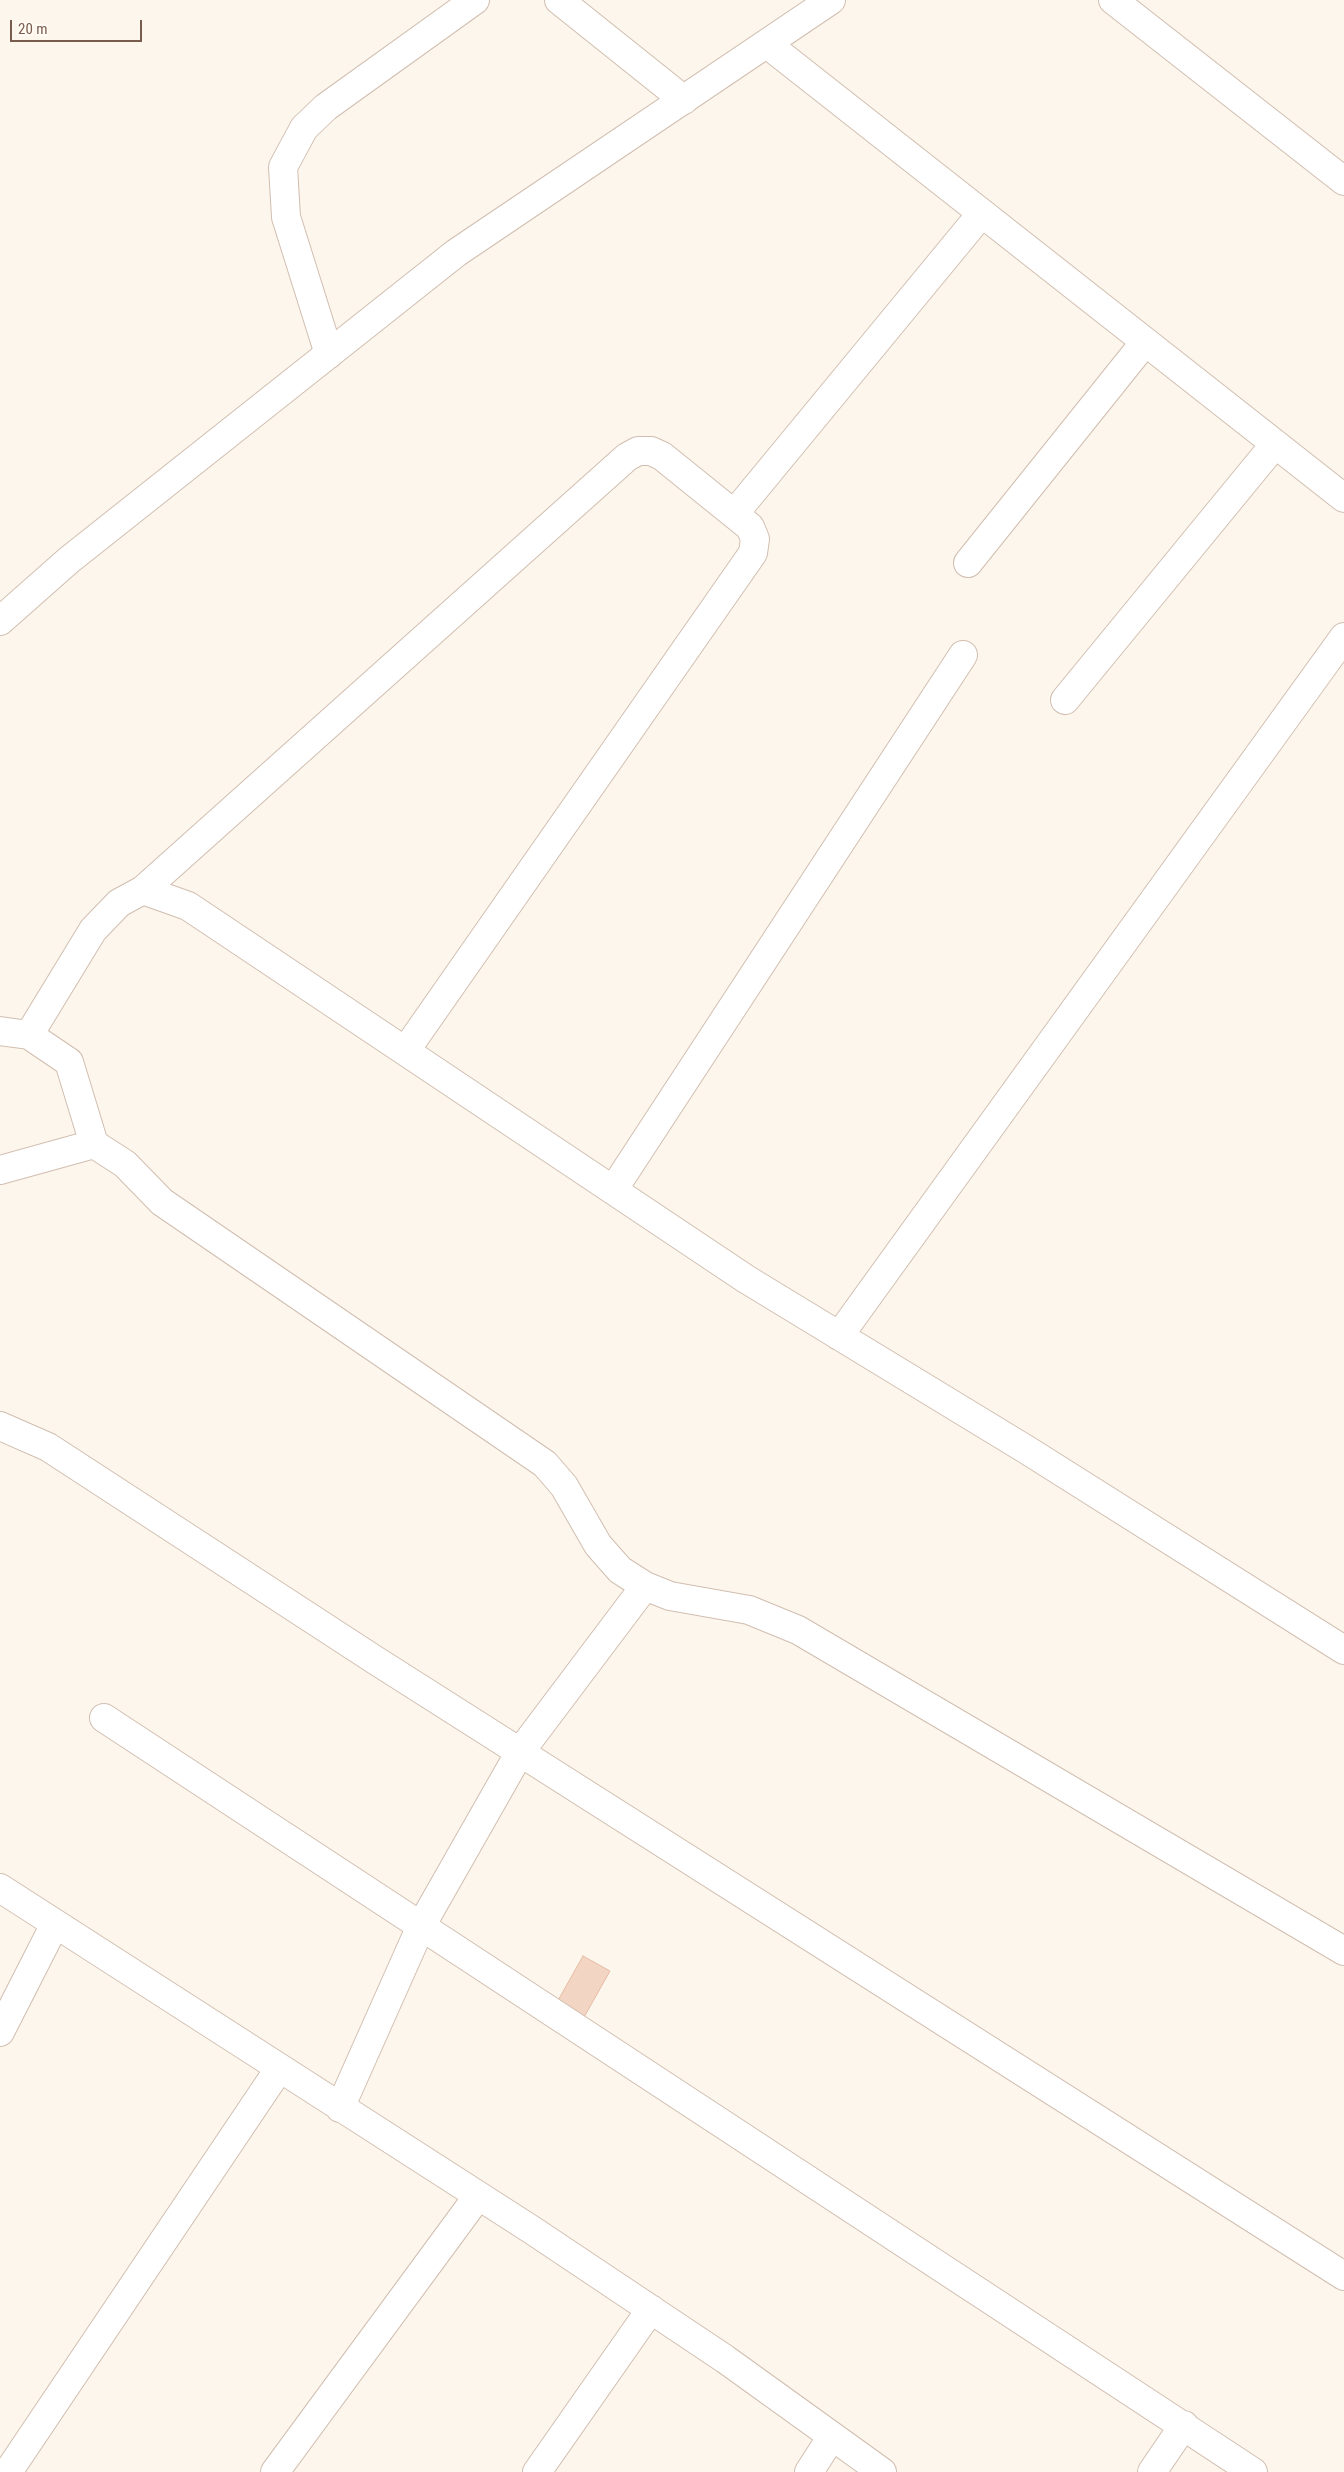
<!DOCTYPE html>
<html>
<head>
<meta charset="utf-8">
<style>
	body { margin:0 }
	#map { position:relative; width:1344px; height:2472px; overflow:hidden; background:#fdf6ec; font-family:"Roboto Condensed",sans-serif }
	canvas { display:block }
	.scale { position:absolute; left:10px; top:20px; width:132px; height:22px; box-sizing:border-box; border:2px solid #7a5c4d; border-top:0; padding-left:6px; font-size:15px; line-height:18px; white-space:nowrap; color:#7a5c4d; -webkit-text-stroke:4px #fffaf3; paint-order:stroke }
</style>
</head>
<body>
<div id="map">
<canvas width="1344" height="2472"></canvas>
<div class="scale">20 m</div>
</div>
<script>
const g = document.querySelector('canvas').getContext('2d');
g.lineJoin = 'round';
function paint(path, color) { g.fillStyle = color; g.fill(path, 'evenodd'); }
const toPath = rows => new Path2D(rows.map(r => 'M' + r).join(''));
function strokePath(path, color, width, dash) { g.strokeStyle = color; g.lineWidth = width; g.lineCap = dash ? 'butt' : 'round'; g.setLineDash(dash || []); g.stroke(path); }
const building = toPath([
	[583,1956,610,1971,583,2019,556,2004,583,1956]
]);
paint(building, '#f3d5c3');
strokePath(building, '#e6bba3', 1);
const minor = toPath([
	[559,0,684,100],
	[1113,0,1344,181],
	[767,44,1344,498],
	[329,354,286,217,283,167,304,128,326,107,475,0],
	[734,514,982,213],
	[968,563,1145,342],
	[1065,700,1275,444],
	[143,890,627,457,638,451,651,451,662,456,750,527,755,539,753,553,406,1050],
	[0,1031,29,1035,69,1062,94,1144,125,1164,162,1202,545,1464,564,1486,598,1545,620,1570,645,1586,670,1596,749,1610,798,1630,1344,1951],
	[29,1035,93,930,119,903,143,890,188,906,746,1279,1027,1450,1344,1650],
	[0,1170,94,1144],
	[613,1190,963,655],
	[839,1336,1344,637],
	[0,1426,48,1447,375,1660,1344,2276],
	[104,1718,1253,2472],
	[0,1888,532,2230,725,2359,882,2472],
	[0,2032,55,1924],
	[340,2108,421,1926,520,1752,645,1586],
	[8,2472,279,2069],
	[275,2472,478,2196],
	[537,2472,651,2309],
	[809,2472,832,2436],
	[1152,2472,1184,2425]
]);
const tertiary = toPath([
	[0,621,69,560,456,253,831,0]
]);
strokePath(minor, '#d1beb0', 30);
strokePath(tertiary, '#d1beb0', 30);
strokePath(minor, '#fff', 28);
strokePath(tertiary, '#fff', 28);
</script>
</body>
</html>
